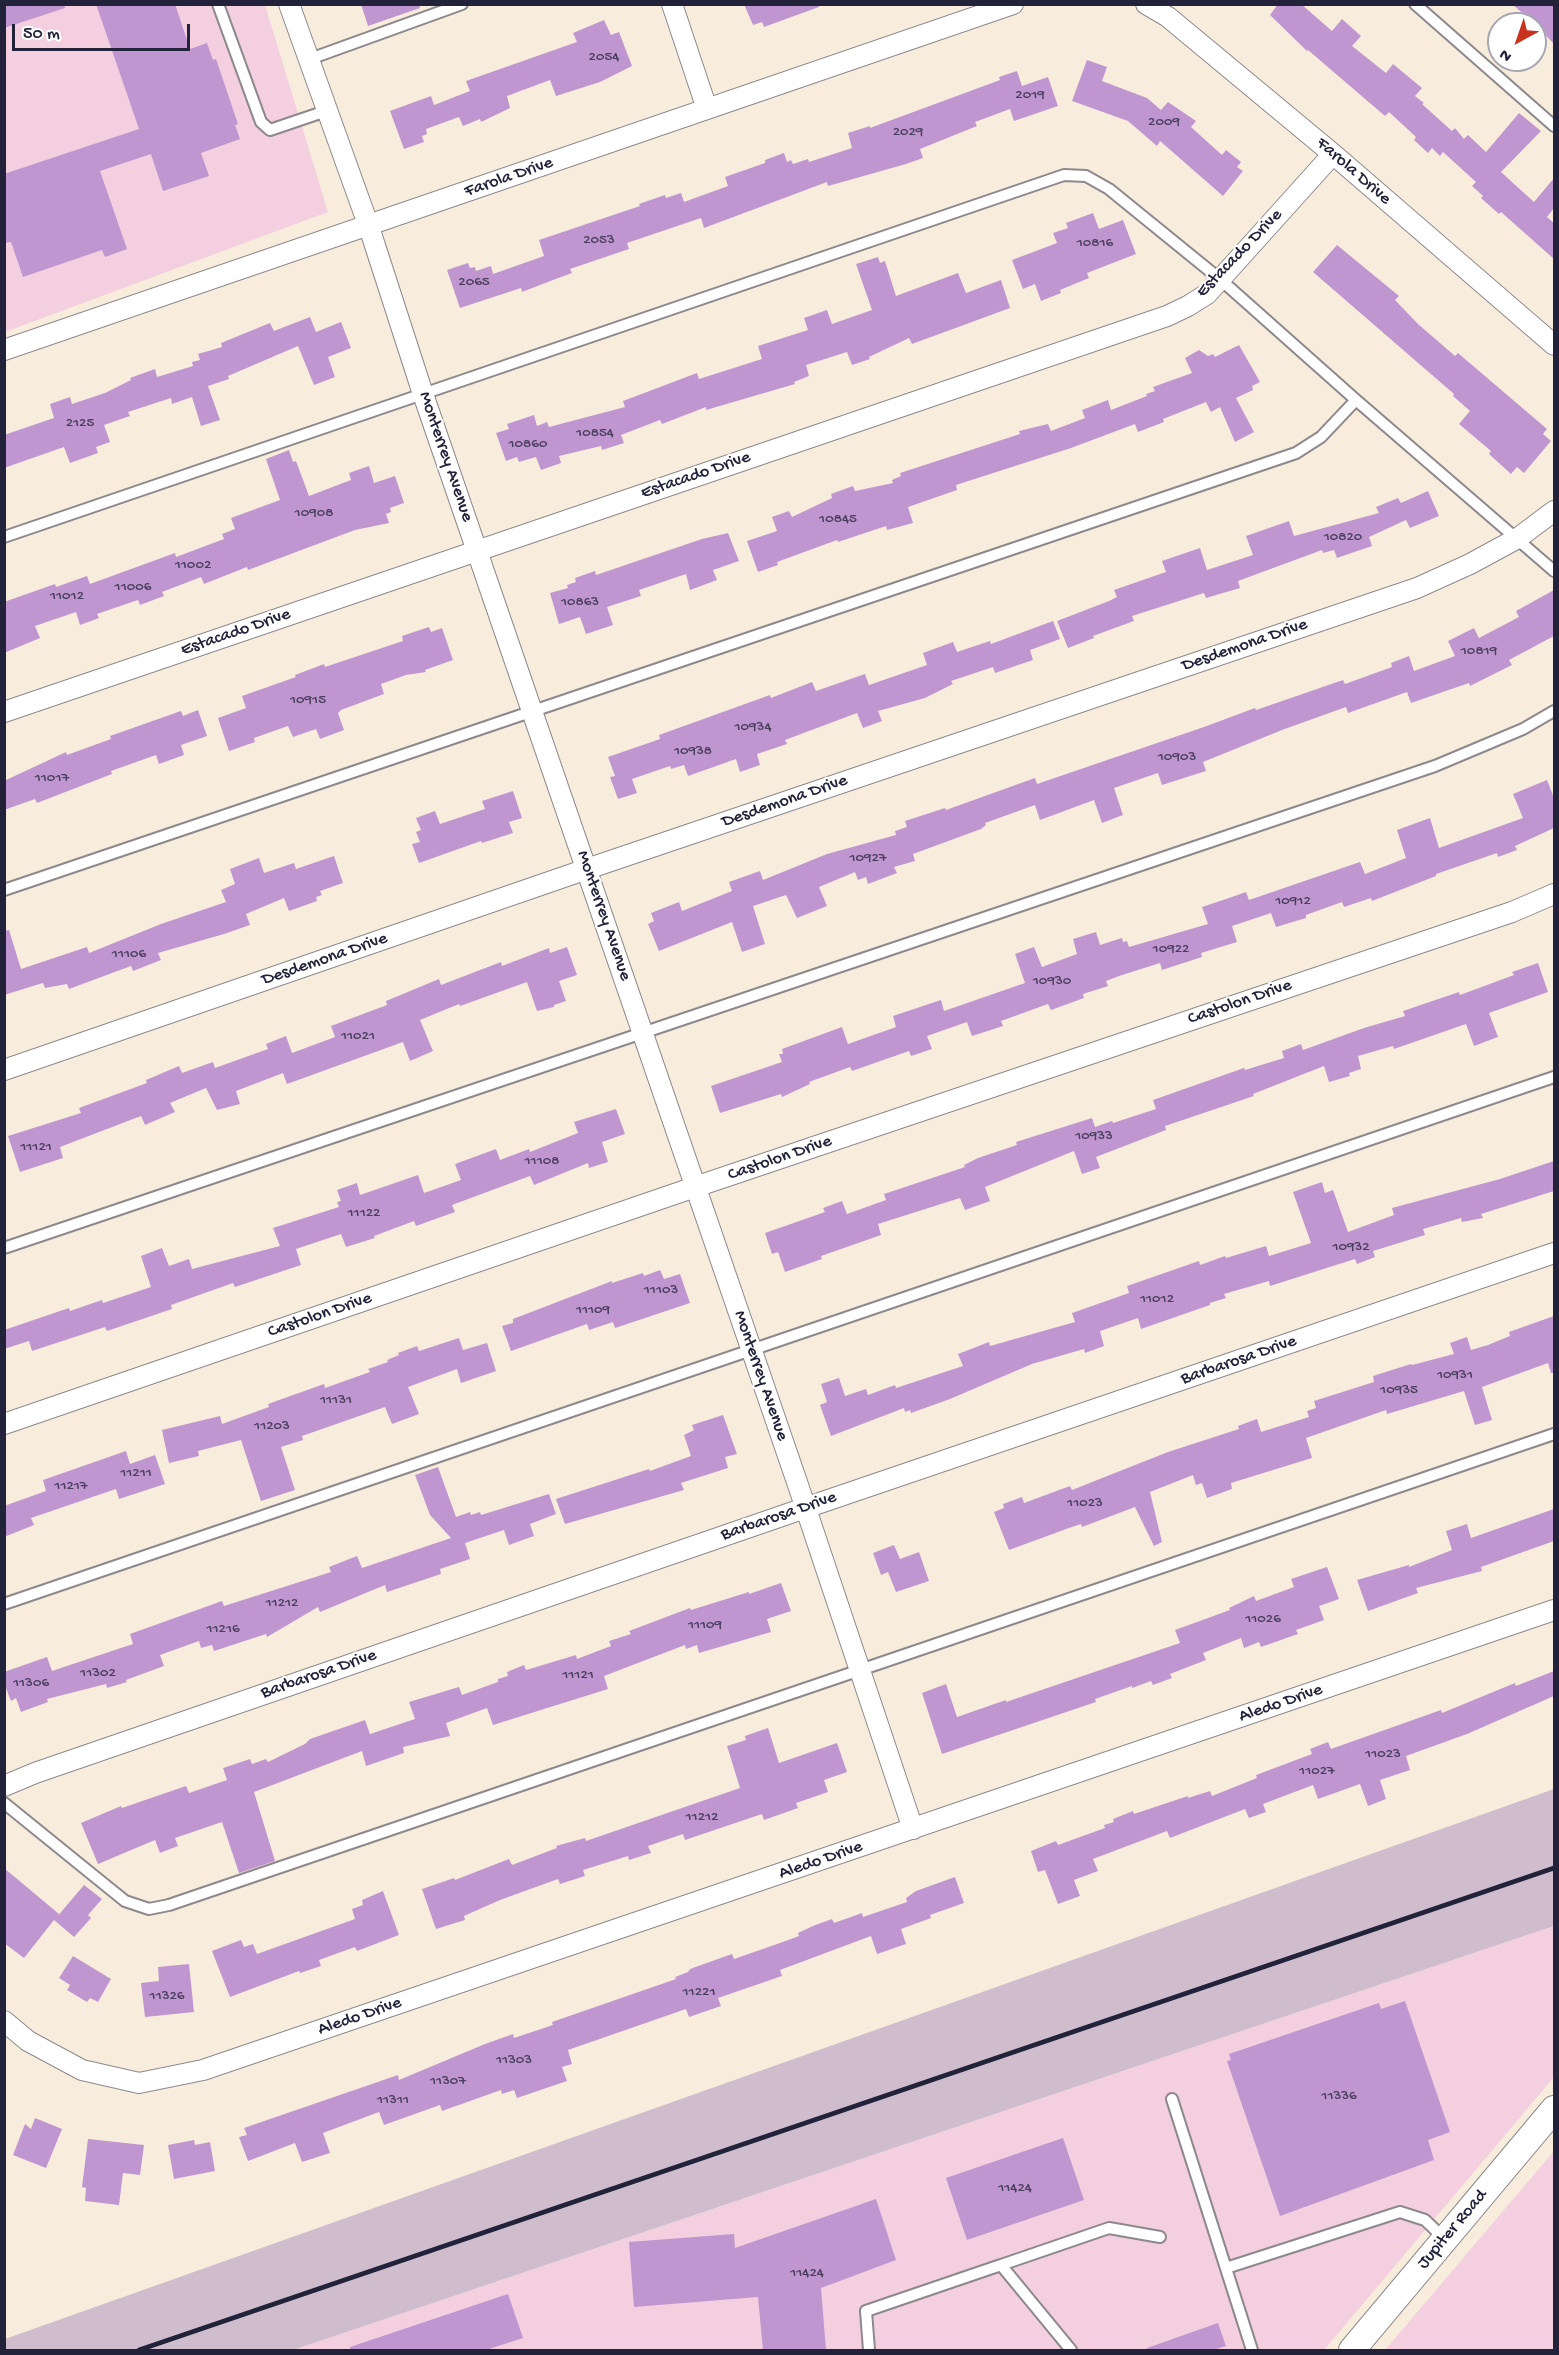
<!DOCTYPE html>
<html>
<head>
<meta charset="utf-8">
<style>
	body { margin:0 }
	#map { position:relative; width:1559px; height:2355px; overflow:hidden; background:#f8eddd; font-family:"Gochi Hand",sans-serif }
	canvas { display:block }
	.frame { position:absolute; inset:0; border:6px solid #22223b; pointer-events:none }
	.north { position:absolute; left:1487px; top:12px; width:60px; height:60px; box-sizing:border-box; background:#fff; border:2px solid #a7a7b1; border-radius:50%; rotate:220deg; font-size:16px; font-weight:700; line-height:24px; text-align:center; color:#22223b }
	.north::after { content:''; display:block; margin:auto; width:21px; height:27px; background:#c8321e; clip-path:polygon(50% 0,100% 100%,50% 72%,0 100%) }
	.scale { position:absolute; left:12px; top:24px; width:178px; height:27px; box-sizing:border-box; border:3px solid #22223b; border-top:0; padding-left:8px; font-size:18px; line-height:21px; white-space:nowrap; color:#22223b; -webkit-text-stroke:4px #fff; paint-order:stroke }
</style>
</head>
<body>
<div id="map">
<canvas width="1559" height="2355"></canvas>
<div class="frame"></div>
<div class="north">N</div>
<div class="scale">50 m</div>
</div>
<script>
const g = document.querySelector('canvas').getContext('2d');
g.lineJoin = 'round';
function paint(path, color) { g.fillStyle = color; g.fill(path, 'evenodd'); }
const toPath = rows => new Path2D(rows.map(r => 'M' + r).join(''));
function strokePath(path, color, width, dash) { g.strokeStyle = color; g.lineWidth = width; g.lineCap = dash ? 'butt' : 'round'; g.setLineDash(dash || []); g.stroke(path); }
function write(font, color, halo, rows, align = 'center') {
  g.font = font + ' "Gochi Hand",sans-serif'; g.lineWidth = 4.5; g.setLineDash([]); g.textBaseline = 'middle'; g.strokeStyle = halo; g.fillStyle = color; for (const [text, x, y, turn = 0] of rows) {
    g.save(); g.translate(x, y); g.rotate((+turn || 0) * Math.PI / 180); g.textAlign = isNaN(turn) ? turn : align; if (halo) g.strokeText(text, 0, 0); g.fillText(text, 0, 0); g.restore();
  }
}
paint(toPath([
	[5,5,265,5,328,212,5,332],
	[1554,1926,1554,2077,1324,2350,293,2350],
	[1554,2151,1554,2350,1385,2350,1386,2349]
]), '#f3cfdf');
paint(toPath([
	[1554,1789,1554,1926,293,2350,5,2350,5,2339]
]), '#cfbdce');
paint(toPath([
	[4,4,64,4,65,8,4,28],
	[96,4,175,4,190,49,207,43,213,60,216,59,238,124,235,125,240,139,201,153,209,176,163,191,151,154,100,171,127,249,105,257,102,250,23,277,11,242,4,243,4,174,139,129],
	[361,4,419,4,420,8,368,26],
	[744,4,818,4,819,7,764,27,762,22,753,25],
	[1278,4,1301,4,1332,31,1342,19,1361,36,1352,46,1386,73,1393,64,1422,88,1415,96,1424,103,1422,104,1452,131,1455,128,1464,139,1468,135,1486,152,1519,113,1541,131,1501,172,1534,202,1554,178,1554,208,1547,217,1554,223,1554,259,1501,212,1499,214,1481,198,1483,196,1472,186,1476,182,1443,152,1440,156,1432,148,1428,153,1414,140,1416,137,1389,112,1385,116,1308,50,1307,51,1270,15],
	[1512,4,1554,4,1554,44,1535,24],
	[604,20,611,35,619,32,632,66,600,82,556,96,550,80,507,96,510,108,481,122,480,119,463,126,459,117,426,129,427,134,422,136,424,142,404,149,390,111,431,96,434,105,470,91,466,81,577,42,573,33],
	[1087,60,1107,67,1102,81,1147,98,1161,110,1168,102,1196,121,1191,127,1222,155,1226,150,1241,162,1237,167,1243,171,1223,196,1160,141,1157,146,1128,121,1072,101],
	[1017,71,1022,86,1048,77,1058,106,1014,121,1010,109,975,122,977,126,920,149,923,158,906,164,828,186,827,182,704,228,701,218,627,243,629,249,570,269,572,273,553,280,522,292,521,288,460,308,447,270,468,263,470,268,475,267,476,271,491,266,493,274,544,256,539,240,640,206,639,204,665,195,666,198,681,193,684,202,728,186,725,177,765,163,765,160,784,153,787,162,791,160,793,164,808,159,809,162,852,148,848,133,870,126,870,128,1000,80,999,77],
	[1093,213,1099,229,1123,220,1136,254,1087,273,1089,278,1060,290,1061,293,1041,301,1035,284,1023,289,1012,260,1057,243,1053,233,1068,228,1066,223],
	[1337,245,1399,296,1395,300,1418,324,1455,356,1458,353,1547,429,1543,434,1551,441,1524,473,1517,467,1511,474,1489,454,1491,451,1459,424,1470,411,1453,396,1454,394,1313,272],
	[878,257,880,263,885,261,896,296,958,273,966,293,1001,280,1010,308,912,344,909,338,869,357,870,359,852,365,847,352,806,365,809,376,794,382,795,384,706,410,706,407,662,424,660,420,621,435,624,443,602,450,601,446,559,456,561,463,541,470,536,457,519,462,517,457,506,461,496,433,509,429,507,424,534,415,537,426,547,422,549,427,625,407,623,401,697,373,699,379,762,359,758,346,808,330,804,318,827,310,832,324,872,310,856,264],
	[310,317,316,332,341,322,351,348,328,357,335,377,314,385,298,346,228,376,229,379,208,386,220,420,201,426,192,397,172,404,171,398,128,412,130,416,104,425,110,442,96,447,98,453,70,463,64,447,4,468,4,435,54,418,50,404,70,397,72,404,105,393,131,380,130,378,155,369,157,377,193,366,192,362,200,360,198,354,222,347,221,343,270,323,274,331],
	[1239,345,1260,382,1252,386,1253,390,1236,398,1254,432,1235,442,1220,407,1211,412,1206,402,1163,419,1164,422,1138,432,1135,424,1071,448,956,485,957,490,908,507,913,523,887,530,886,526,838,542,837,540,777,562,778,565,758,572,747,541,777,531,772,517,789,511,792,517,832,498,831,494,853,486,855,491,893,483,892,480,901,476,900,473,1020,434,1019,431,1048,424,1051,431,1085,418,1082,410,1108,400,1111,410,1147,396,1146,394,1155,391,1153,387,1192,373,1185,358,1199,350,1208,356,1213,354,1215,357],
	[289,450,293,462,296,461,309,496,351,480,349,473,369,466,374,483,395,476,404,503,390,508,391,512,386,514,389,523,355,530,248,570,247,567,204,584,201,577,162,592,164,596,140,605,138,600,97,614,99,618,80,625,76,612,35,626,40,638,4,653,4,602,55,584,56,587,87,576,90,584,175,553,176,557,224,539,222,534,235,529,231,518,280,500,266,459],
	[1428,491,1439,516,1410,528,1406,520,1369,537,1372,546,1337,558,1334,550,1323,553,1322,550,1238,581,1240,588,1206,598,1204,593,1132,616,1134,621,1093,636,1094,638,1068,648,1057,621,1109,601,1117,597,1114,590,1166,572,1162,561,1200,548,1207,570,1253,555,1246,536,1289,521,1294,536,1379,513,1376,507,1398,498,1401,503],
	[728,533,739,561,713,570,717,580,690,590,686,574,639,590,641,596,607,607,613,625,586,634,580,617,559,624,550,593,568,588,567,585,576,582,575,578,595,571,596,575,702,539],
	[1554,590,1554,636,1509,660,1512,665,1470,686,1469,683,1411,703,1407,692,1348,713,1346,707,1282,730,1203,762,1206,771,1162,785,1158,773,1114,788,1123,815,1102,823,1094,800,1040,820,1035,805,985,823,986,825,981,829,913,854,915,861,894,867,897,873,868,884,866,877,858,880,855,872,819,887,827,906,797,918,786,895,753,906,765,944,742,952,732,922,659,951,648,924,654,921,651,913,679,902,682,911,732,891,729,882,760,871,763,880,827,854,896,835,895,831,907,827,905,821,945,808,946,810,1035,778,1037,784,1204,727,1255,708,1256,710,1343,680,1345,684,1392,667,1391,663,1409,656,1414,671,1455,656,1448,641,1474,628,1479,638,1519,617,1516,611],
	[1053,621,1060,639,1030,650,1033,660,995,673,993,667,951,681,953,684,925,698,878,711,882,721,863,728,857,713,785,740,787,744,757,754,760,765,740,772,736,759,688,776,684,765,671,769,670,766,632,779,637,793,618,799,610,777,615,776,608,757,660,739,659,735,770,695,771,698,812,682,816,691,865,674,869,685,927,665,923,653,953,642,957,652,990,641,991,644],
	[429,627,431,632,442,628,453,660,425,670,426,672,406,675,381,684,384,694,341,710,338,713,344,730,320,739,316,729,293,737,288,726,254,738,255,742,229,751,218,718,246,708,242,696,296,677,295,675,324,664,325,667,403,641,402,636],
	[198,710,207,736,181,745,184,755,159,764,156,755,111,771,112,774,37,803,35,799,4,810,4,781,66,752,67,755,111,739,110,736,181,711,183,716],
	[1547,780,1554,798,1554,828,1515,846,1517,850,1498,857,1497,853,1436,874,1436,876,1372,901,1371,898,1344,907,1342,902,1306,915,1306,918,1276,927,1271,913,1232,926,1237,942,1201,953,1202,957,1162,970,1160,963,1119,976,1106,981,1108,986,1083,994,1084,998,1051,1010,1048,1004,1001,1021,1003,1026,972,1036,967,1022,927,1036,932,1049,911,1056,909,1051,852,1071,850,1067,809,1082,810,1084,782,1097,781,1094,720,1113,711,1086,782,1062,779,1054,783,1054,782,1049,842,1027,848,1044,896,1027,893,1016,941,1000,944,1011,1025,983,1015,954,1034,947,1042,967,1077,954,1073,939,1096,932,1100,945,1122,938,1123,942,1127,941,1129,947,1208,924,1202,907,1229,898,1246,892,1249,900,1360,862,1365,874,1406,858,1397,830,1430,818,1439,848,1523,818,1513,794],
	[513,791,522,818,509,822,513,833,482,843,481,841,419,863,412,844,420,842,416,832,421,830,416,818,435,811,440,824,485,809,482,801],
	[334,856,343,883,320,891,322,895,316,897,317,901,289,911,284,898,246,914,250,925,224,934,158,953,161,960,133,971,131,966,69,989,67,984,45,988,43,983,4,995,4,931,9,930,21,969,87,947,89,953,161,924,226,902,221,890,235,884,230,869,259,858,264,873,294,863,296,869],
	[567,947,577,975,559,981,566,1001,554,1005,554,1007,537,1011,527,982,460,1006,459,1004,420,1020,433,1051,410,1061,403,1042,287,1084,283,1073,236,1091,240,1104,217,1110,206,1088,170,1103,175,1112,145,1125,141,1116,60,1147,63,1158,20,1172,8,1136,81,1113,79,1108,147,1083,146,1080,179,1066,182,1073,213,1062,215,1068,268,1049,266,1044,286,1036,292,1053,335,1037,331,1026,387,1005,386,1001,439,979,441,985,501,962,502,966,549,948,550,953],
	[1538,963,1548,992,1489,1013,1498,1037,1474,1046,1466,1024,1394,1049,1393,1046,1358,1056,1361,1069,1349,1073,1350,1076,1329,1082,1324,1066,1253,1094,1254,1096,1165,1126,1166,1130,1096,1157,1100,1168,1082,1174,1074,1151,985,1187,990,1201,965,1210,960,1198,878,1224,881,1235,821,1256,822,1259,785,1272,778,1252,772,1254,765,1233,825,1212,823,1208,842,1201,847,1214,886,1200,884,1194,965,1167,964,1165,978,1158,1017,1145,1016,1142,1092,1118,1095,1127,1112,1121,1113,1123,1156,1109,1153,1100,1244,1068,1245,1070,1284,1058,1282,1051,1301,1044,1303,1050,1364,1028,1405,1016,1403,1011,1459,992,1460,995,1514,975,1512,972],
	[616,1109,625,1134,602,1142,608,1162,589,1168,588,1163,534,1185,530,1176,452,1205,455,1212,416,1226,414,1221,374,1236,375,1238,346,1247,341,1234,296,1249,301,1265,235,1287,233,1283,171,1305,172,1309,107,1331,105,1327,32,1351,29,1341,4,1349,4,1330,69,1308,70,1311,102,1300,103,1303,151,1287,141,1256,162,1248,169,1266,189,1259,192,1269,280,1246,273,1228,339,1207,337,1202,341,1201,337,1190,357,1183,360,1195,418,1175,424,1193,461,1180,455,1164,496,1149,500,1160,529,1149,530,1152,578,1133,574,1122],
	[1554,1161,1554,1191,1481,1214,1483,1218,1462,1222,1461,1218,1423,1229,1425,1235,1373,1251,1375,1257,1357,1264,1355,1259,1270,1286,1269,1281,1224,1294,1226,1298,1210,1303,1210,1305,1141,1329,1138,1318,1100,1331,1104,1346,1085,1353,1084,1349,1032,1364,950,1399,911,1413,910,1410,905,1412,904,1408,831,1436,820,1405,827,1402,821,1384,839,1378,845,1396,866,1389,868,1395,895,1385,896,1388,963,1366,958,1354,989,1342,990,1346,1075,1322,1072,1313,1129,1293,1127,1286,1199,1261,1200,1265,1225,1256,1226,1258,1266,1246,1269,1256,1311,1243,1293,1192,1322,1182,1325,1193,1333,1190,1348,1232,1394,1215,1392,1208,1500,1179],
	[660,1270,664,1279,680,1274,690,1303,615,1328,613,1322,589,1330,587,1324,511,1351,502,1326,513,1323,513,1319,612,1281,612,1283,643,1273,644,1276],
	[1554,1316,1554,1373,1551,1373,1548,1363,1482,1387,1492,1420,1475,1425,1464,1391,1387,1414,1386,1410,1306,1438,1312,1458,1231,1483,1232,1489,1207,1498,1202,1483,1196,1485,1193,1475,1150,1492,1162,1542,1154,1546,1135,1507,1082,1527,1081,1524,1069,1528,1009,1550,994,1512,1004,1508,1003,1504,1022,1497,1024,1503,1070,1486,1072,1490,1168,1452,1239,1429,1238,1426,1257,1419,1261,1432,1309,1417,1307,1411,1316,1408,1314,1401,1374,1382,1373,1376,1411,1364,1412,1365,1454,1354,1450,1343,1467,1337,1471,1350,1488,1345,1510,1336,1509,1332],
	[459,1338,463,1350,487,1343,496,1371,461,1383,457,1369,408,1387,419,1414,392,1424,385,1407,302,1436,303,1440,281,1447,295,1490,261,1501,241,1440,198,1451,199,1456,169,1463,162,1430,220,1416,222,1424,269,1407,268,1404,324,1384,325,1388,370,1372,368,1369,388,1362,387,1360,399,1355,398,1353,417,1346,419,1351],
	[723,1415,737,1454,725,1457,728,1468,681,1483,684,1490,565,1524,556,1499,649,1469,650,1471,691,1456,684,1435,694,1430,692,1425],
	[126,1451,130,1464,155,1455,165,1484,119,1499,116,1489,31,1518,34,1525,4,1537,4,1506,46,1491,43,1480],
	[438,1467,456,1517,470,1512,471,1515,480,1512,481,1515,549,1494,556,1514,530,1524,534,1536,509,1545,504,1530,465,1543,470,1559,440,1569,441,1574,387,1592,385,1585,320,1612,318,1607,267,1637,266,1634,214,1651,212,1645,201,1648,199,1641,160,1655,164,1666,126,1680,127,1682,107,1688,106,1684,47,1699,48,1702,21,1712,16,1698,11,1701,4,1683,4,1672,47,1657,52,1671,133,1644,130,1634,222,1601,224,1606,331,1572,329,1567,357,1556,362,1568,451,1538,430,1515,415,1475],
	[1554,1509,1554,1541,1481,1567,1482,1571,1416,1588,1418,1593,1368,1611,1357,1580,1409,1565,1409,1567,1452,1550,1446,1531,1467,1524,1471,1538],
	[894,1545,900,1559,919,1552,929,1581,896,1592,888,1572,881,1575,873,1553],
	[1327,1567,1339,1599,1319,1606,1324,1620,1296,1630,1298,1634,1261,1647,1259,1642,1244,1648,1241,1638,1203,1653,1206,1660,1170,1674,1172,1678,1153,1685,1151,1681,1132,1688,1132,1686,1095,1699,1096,1702,942,1754,922,1693,946,1684,957,1717,1006,1700,1006,1702,1180,1643,1175,1630,1230,1610,1229,1608,1254,1596,1256,1601,1294,1587,1291,1579],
	[781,1583,791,1611,767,1619,771,1632,699,1653,697,1645,686,1649,685,1645,604,1676,608,1689,493,1725,487,1708,446,1723,450,1736,403,1747,404,1753,366,1766,362,1751,254,1792,275,1861,239,1873,222,1822,175,1838,178,1846,160,1853,155,1840,98,1864,81,1823,121,1806,122,1808,186,1786,189,1793,227,1780,223,1768,250,1759,252,1764,266,1759,268,1762,305,1744,310,1739,365,1720,370,1734,415,1719,409,1702,459,1687,462,1695,498,1682,498,1679,508,1676,507,1672,524,1665,526,1670,576,1655,577,1659,611,1646,609,1641,631,1634,629,1631,690,1608,691,1610,749,1592,749,1594],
	[1554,1671,1554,1696,1467,1734,1406,1756,1410,1770,1380,1780,1386,1799,1368,1806,1360,1784,1318,1799,1313,1785,1263,1804,1266,1812,1249,1818,1245,1809,1170,1838,1167,1831,1093,1859,1098,1871,1074,1880,1080,1896,1058,1904,1045,1870,1038,1872,1031,1851,1056,1841,1058,1845,1105,1828,1104,1825,1114,1822,1113,1819,1133,1811,1134,1814,1188,1796,1188,1798,1210,1791,1212,1796,1257,1778,1256,1775,1312,1754,1310,1749,1328,1742,1331,1749,1441,1710,1442,1713,1515,1683,1516,1686],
	[768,1728,779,1763,837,1743,847,1772,824,1780,828,1792,796,1803,798,1808,764,1820,762,1814,685,1840,683,1834,648,1846,651,1853,629,1860,628,1856,583,1870,585,1876,560,1884,558,1879,500,1900,464,1916,465,1920,436,1929,422,1889,454,1878,455,1880,509,1859,512,1865,557,1848,556,1846,585,1838,586,1841,740,1788,727,1746,746,1740,745,1736],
	[4,1868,59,1914,56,1918,84,1885,102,1899,88,1915,91,1918,74,1937,54,1920,24,1958,4,1943],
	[955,1877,964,1903,930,1915,931,1918,901,1929,906,1944,877,1954,871,1936,780,1970,782,1976,718,1998,721,2006,689,2017,686,2009,568,2050,572,2064,562,2067,567,2081,517,2098,514,2090,502,2094,501,2090,442,2111,440,2105,384,2125,379,2112,323,2133,330,2153,302,2162,295,2143,248,2161,239,2137,247,2135,244,2128,398,2075,399,2080,485,2044,513,2034,514,2038,553,2025,552,2022,676,1979,675,1977,688,1972,690,1969,732,1954,734,1959,780,1943,799,1936,798,1933,813,1926,832,1919,834,1923,862,1913,863,1917,907,1902,906,1898,916,1891],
	[383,1891,399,1935,357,1951,355,1947,319,1960,321,1966,300,1973,299,1971,230,1997,212,1951,241,1940,244,1947,253,1944,257,1954,355,1919,352,1909,363,1905,362,1900],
	[73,1956,111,1979,98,2002,90,1998,87,2002,67,1990,70,1985,59,1978],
	[189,1964,194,2012,145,2017,141,1983,159,1981,158,1967],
	[1405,2001,1450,2132,1428,2140,1434,2160,1280,2216,1227,2061,1231,2060,1229,2054,1379,2003,1381,2009],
	[35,2118,62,2129,46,2168,13,2155,25,2124,31,2129],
	[1063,2138,1084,2200,967,2240,946,2178],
	[88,2139,144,2145,140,2175,123,2173,119,2205,85,2201,86,2188,82,2187],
	[194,2140,195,2145,210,2142,215,2171,174,2179,168,2145],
	[876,2199,896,2260,821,2288,826,2350,763,2350,758,2297,634,2307,629,2242,734,2234,735,2248],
	[508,2294,523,2338,486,2350,350,2350,350,2347],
	[1218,2323,1226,2346,1213,2350,1148,2350,1147,2348]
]), '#c096d0');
const service = toPath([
	[218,4,261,122,270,130,326,111],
	[1415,4,1554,126],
	[307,60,462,4],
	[4,537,1064,175,1086,176,1109,189,1221,280,1356,400,1554,571],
	[4,890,1296,453,1321,437,1356,400],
	[4,1248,1435,766,1523,729,1554,711],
	[4,1604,1554,1077],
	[4,1803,125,1901,149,1909,169,1905,1554,1434],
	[1172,2099,1252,2350],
	[1226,2268,1400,2212,1425,2220,1445,2239],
	[869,2350,866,2311,1001,2265],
	[1071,2350,1001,2265,1109,2228,1160,2237]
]);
const minor = toPath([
	[289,4,369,227,423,394,797,1482,913,1829],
	[672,4,707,109],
	[1146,4,1168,17,1333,154,1554,345],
	[4,350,1013,4],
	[4,712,1167,316,1188,306,1207,294,1333,154],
	[4,1070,587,869,1417,588,1470,564,1518,538,1554,511],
	[4,1424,695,1187,1512,912,1554,894],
	[4,1786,35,1773,805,1508,1554,1253],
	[4,2021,28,2041,82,2070,139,2083,203,2070,1554,1610]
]);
const tertiary = toPath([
	[1352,2350,1554,2109]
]);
strokePath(service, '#8d888c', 14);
strokePath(minor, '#8d888c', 22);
strokePath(tertiary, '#8d888c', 28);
strokePath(service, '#fff', 10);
strokePath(minor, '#fff', 20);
strokePath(tertiary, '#fff', 26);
strokePath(toPath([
	[139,2350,1554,1868]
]), '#22223b', 4.5);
write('15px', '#4a3f60', null, [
	["2054",604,58],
	["2019",1030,96],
	["2009",1164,123],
	["2029",908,133],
	["2053",599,241],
	["10816",1095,244],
	["2065",474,283],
	["2125",80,424],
	["10854",595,434],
	["10860",528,445],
	["10908",314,514],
	["10845",838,520],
	["10820",1343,538],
	["11002",193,566],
	["11006",133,588],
	["11012",67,597],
	["10863",580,603],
	["10819",1479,652],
	["10915",308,701],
	["10934",753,728],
	["10938",693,752],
	["10903",1177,758],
	["11017",52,779],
	["10927",868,859],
	["10912",1293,902],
	["10922",1171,950],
	["11106",129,955],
	["10930",1052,982],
	["11021",358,1037],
	["10933",1094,1137],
	["11121",36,1148],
	["11108",542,1162],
	["11122",364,1214],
	["10932",1351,1248],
	["11103",661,1291],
	["11012",1157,1300],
	["11109",593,1311],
	["10931",1455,1376],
	["10935",1399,1391],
	["11131",336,1401],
	["11203",272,1427],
	["11211",136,1474],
	["11217",71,1487],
	["11023",1085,1504],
	["11212",282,1604],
	["11026",1263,1620],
	["11109",705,1626],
	["11216",223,1630],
	["11302",98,1674],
	["11121",578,1676],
	["11306",31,1684],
	["11023",1383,1755],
	["11027",1317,1772],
	["11212",702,1818],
	["11221",699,1993],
	["11326",167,1997],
	["11303",514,2061],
	["11307",448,2082],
	["11336",1339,2097],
	["11311",393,2101],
	["11424",1015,2189],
	["11424",807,2274]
]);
write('18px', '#22223b', '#fff', [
	["Farola Drive",1353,172,41],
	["Farola Drive",509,178,-19],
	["Estacado Drive",1240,254,-46],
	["Monterrey Avenue",445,457,71],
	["Estacado Drive",696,476,-19],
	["Estacado Drive",236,633,-19],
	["Desdemona Drive",1245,646,-19],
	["Desdemona Drive",785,802,-19],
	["Monterrey Avenue",603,916,71],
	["Desdemona Drive",325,960,-19],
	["Castolon Drive",1240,1003,-19],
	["Castolon Drive",780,1159,-19],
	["Castolon Drive",320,1316,-19],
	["Barbarosa Drive",1239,1361,-19],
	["Monterrey Avenue",760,1376,71],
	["Barbarosa Drive",779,1517,-19],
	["Barbarosa Drive",319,1675,-19],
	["Aledo Drive",1281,1704,-19],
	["Aledo Drive",821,1861,-19],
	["Aledo Drive",360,2017,-19],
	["Jupiter Road",1453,2230,-50]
]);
</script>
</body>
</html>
